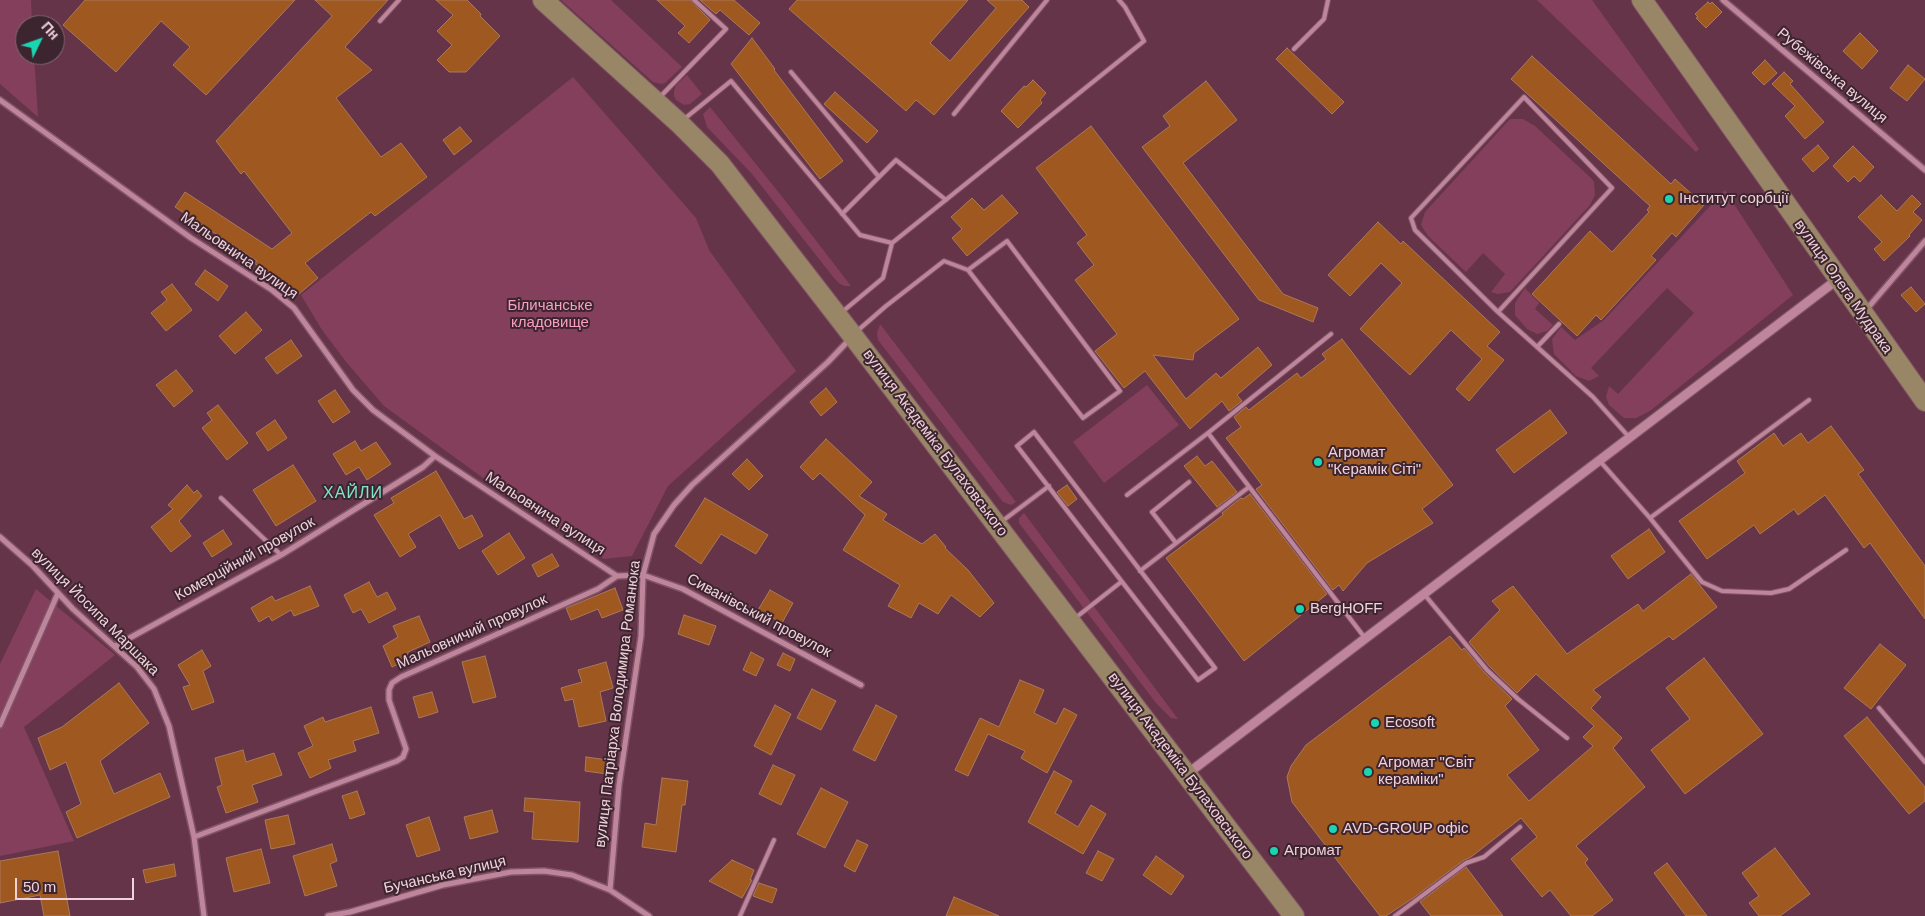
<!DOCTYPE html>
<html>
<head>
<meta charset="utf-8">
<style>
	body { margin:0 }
	#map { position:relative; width:1925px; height:916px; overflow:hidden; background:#663449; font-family:Helvetica,sans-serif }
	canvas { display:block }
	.north { position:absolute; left:15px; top:15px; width:50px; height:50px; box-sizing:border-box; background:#3c252e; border:1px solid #846a74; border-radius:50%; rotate:48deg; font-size:14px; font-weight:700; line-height:20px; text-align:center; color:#f1d1dc }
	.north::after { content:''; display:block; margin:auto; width:18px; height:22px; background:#1bd5b1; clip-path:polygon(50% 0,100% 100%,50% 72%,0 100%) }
	.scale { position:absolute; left:15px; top:878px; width:119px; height:22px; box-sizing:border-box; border:2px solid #f1d1dc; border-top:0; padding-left:6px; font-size:15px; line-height:18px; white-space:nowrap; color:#f1d1dc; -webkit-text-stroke:4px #3c252e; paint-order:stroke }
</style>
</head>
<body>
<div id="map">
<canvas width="1925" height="916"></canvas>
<div class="north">Пн</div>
<div class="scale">50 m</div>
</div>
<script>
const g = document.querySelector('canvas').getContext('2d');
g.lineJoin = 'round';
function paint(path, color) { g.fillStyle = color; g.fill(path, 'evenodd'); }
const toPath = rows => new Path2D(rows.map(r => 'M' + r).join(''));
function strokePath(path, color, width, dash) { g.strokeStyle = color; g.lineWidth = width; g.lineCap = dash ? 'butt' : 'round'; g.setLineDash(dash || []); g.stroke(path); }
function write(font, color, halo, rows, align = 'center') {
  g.font = font + ' Helvetica,sans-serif'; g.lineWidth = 4; g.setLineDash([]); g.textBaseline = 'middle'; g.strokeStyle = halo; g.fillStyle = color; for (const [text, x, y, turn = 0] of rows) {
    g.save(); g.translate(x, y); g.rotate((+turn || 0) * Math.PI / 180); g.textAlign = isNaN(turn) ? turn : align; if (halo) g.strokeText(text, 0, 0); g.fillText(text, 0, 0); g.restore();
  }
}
paint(toPath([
	[0,0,31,0,32,25,25,25,25,55,34,55,38,117,0,84],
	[561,0,611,0,682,67,665,83,661,84,653,82],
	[1537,0,1592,0,1699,149,1696,152],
	[687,75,702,94,690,104,684,105,676,100,674,96,674,91,676,85],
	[573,77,696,218,709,250,796,371,668,486,632,556,604,559,519,504,384,406,347,363,322,330,301,295],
	[710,107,784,199,851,286,845,286,840,284,834,278,752,174,707,127,703,114],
	[1510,119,1523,119,1535,126,1591,178,1594,182,1595,195,1590,205,1510,292,1498,294,1491,292,1505,274,1483,253,1466,272,1428,236,1421,225,1425,212],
	[1725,190,1793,295,1650,411,1636,418,1624,418,1609,405,1606,397,1609,386,1618,394,1694,313,1667,288,1591,368,1599,376,1589,381,1576,376,1554,354,1552,339,1561,327,1575,340,1604,320],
	[1525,288,1539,303,1535,309,1553,325,1547,331,1537,334,1527,329,1515,315,1515,303],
	[880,324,1016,502,1011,505,1003,502,878,340,877,333],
	[1147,385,1179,425,1104,483,1073,442],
	[1024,513,1178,719,1171,718,1156,703,1019,523,1019,518],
	[36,589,115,655,24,727,74,841,0,856,0,664]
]), '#833f5c');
const building = toPath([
	[85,0,295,0,206,95,173,65,190,47,161,21,116,72,63,25,85,0],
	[315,0,388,0,345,47,372,70,336,98,381,157,401,143,427,177,375,216,371,212,305,263,318,278,299,294,254,263,257,261,175,207,185,192,272,249,292,233,244,171,241,174,216,141,332,16,315,0],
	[436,0,467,0,481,14,480,16,500,36,466,72,449,72,437,60,452,45,437,31,453,15,436,0],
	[657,0,690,0,710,20,689,43,678,33,685,26,657,0],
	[700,0,734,0,760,23,749,35,720,10,716,14,700,0],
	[797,0,968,0,930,43,950,61,996,8,987,0,1022,0,1029,7,934,115,916,100,906,111,789,9,797,0],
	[1708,2,1710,4,1712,2,1722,12,1706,28,1696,18,1698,17,1695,14,1708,2],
	[1860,33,1878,51,1862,69,1843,51,1860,33],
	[752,38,775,69,774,70,843,161,820,179,731,64,752,38],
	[1287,48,1344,102,1332,114,1276,59,1287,48],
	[1532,56,1671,184,1675,179,1704,205,1676,237,1672,233,1651,256,1656,260,1601,320,1596,315,1577,336,1532,294,1590,231,1612,252,1649,212,1647,210,1650,206,1511,79,1532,56],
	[1765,60,1777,73,1764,85,1752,73,1765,60],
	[1908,65,1925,79,1907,101,1890,88,1908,65],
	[1784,72,1793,81,1790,84,1824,122,1805,139,1785,116,1795,106,1772,84,1784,72],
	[1033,80,1046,93,1040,100,1042,103,1018,128,1001,111,1024,86,1026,87,1033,80],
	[1206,81,1237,120,1183,163,1283,294,1318,308,1313,322,1259,300,1142,147,1170,126,1163,116,1206,81],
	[835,92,878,131,867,143,824,104,835,92],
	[1091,126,1239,319,1194,353,1193,360,1153,355,1186,399,1216,373,1221,378,1258,347,1272,365,1237,395,1242,401,1229,411,1222,401,1190,429,1145,371,1124,388,1095,351,1117,334,1075,280,1094,265,1077,243,1087,235,1036,168,1091,126],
	[460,127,472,141,454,155,443,140,460,127],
	[1818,145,1829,158,1813,172,1802,159,1818,145],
	[1853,146,1874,167,1860,182,1854,176,1848,182,1833,166,1853,146],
	[1002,195,1018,213,967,256,952,238,962,229,951,217,972,198,984,210,1002,195],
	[1881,195,1897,211,1912,195,1921,204,1913,212,1922,220,1909,235,1910,236,1884,261,1874,249,1882,242,1858,217,1881,195],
	[1378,222,1401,244,1403,241,1500,332,1487,346,1504,360,1469,401,1456,389,1482,359,1451,330,1410,375,1360,329,1402,283,1381,263,1350,296,1328,275,1378,222],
	[205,270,228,286,218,301,195,284,205,270],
	[172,284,192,310,166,331,151,313,167,300,161,292,172,284],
	[1911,287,1925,304,1916,312,1901,295,1911,287],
	[246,312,262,330,235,354,219,336,246,312],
	[1342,339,1453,485,1422,509,1433,523,1367,563,1343,591,1339,585,1333,590,1256,489,1262,485,1226,438,1241,427,1234,417,1246,407,1249,410,1297,373,1301,378,1326,359,1322,354,1342,339],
	[291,340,302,356,277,374,265,358,291,340],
	[176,370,193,391,174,407,156,385,176,370],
	[826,388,837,402,821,416,810,402,826,388],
	[335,390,350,412,333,423,318,401,335,390],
	[218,405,248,443,227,460,202,428,212,420,207,413,218,405],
	[1550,410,1567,433,1514,473,1496,450,1550,410],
	[275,420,287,438,268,451,256,433,275,420],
	[1831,426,1864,470,1858,474,1925,566,1925,619,1870,543,1864,548,1825,495,1798,515,1794,509,1760,534,1754,525,1707,559,1679,521,1745,473,1737,461,1774,433,1783,446,1801,433,1808,443,1831,426],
	[826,439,872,482,859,496,887,514,883,520,922,544,935,534,946,547,945,548,968,570,994,603,980,617,951,595,938,614,919,603,911,618,888,606,900,585,843,550,865,515,820,473,813,480,800,467,826,439],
	[355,441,361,451,376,442,391,464,367,480,359,467,346,475,333,454,355,441],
	[1197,456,1205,466,1212,461,1237,492,1217,507,1184,466,1197,456],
	[747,459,763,476,749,490,732,474,747,459],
	[293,465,316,501,276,526,253,490,293,465],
	[436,471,464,519,472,515,483,536,459,549,440,515,408,534,416,547,400,557,374,515,394,503,391,498,436,471],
	[187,485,194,493,197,490,202,496,179,521,191,536,171,552,151,527,173,509,168,505,187,485],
	[1067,485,1077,499,1068,506,1057,492,1067,485],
	[1250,494,1327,594,1244,661,1166,558,1223,515,1222,513,1241,498,1243,499,1250,494],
	[705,498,768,535,756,554,721,534,701,564,675,546,705,498],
	[1649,529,1665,552,1628,579,1611,556,1649,529],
	[223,530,232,544,212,557,203,543,223,530],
	[509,533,525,558,498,575,482,551,509,533],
	[552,554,559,566,538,577,532,565,552,554],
	[1691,574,1717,607,1673,640,1669,636,1593,690,1601,697,1591,708,1622,738,1613,748,1645,787,1576,846,1588,859,1585,863,1613,900,1592,916,1571,916,1550,890,1542,897,1511,859,1537,837,1521,818,1471,857,1464,860,1416,896,1386,916,1380,916,1292,802,1287,777,1291,766,1306,745,1450,636,1462,650,1464,648,1484,672,1512,699,1505,706,1539,750,1507,775,1529,801,1593,746,1583,737,1594,726,1536,674,1517,693,1490,667,1469,642,1500,610,1492,601,1513,586,1567,654,1638,604,1643,611,1691,574],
	[369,582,377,597,387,592,396,609,369,623,361,609,353,613,344,595,369,582],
	[310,586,319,606,294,616,291,610,272,621,269,616,259,622,251,608,272,596,275,601,310,586],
	[615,588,623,610,602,618,598,609,571,620,566,608,615,588],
	[770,590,793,603,782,623,758,610,770,590],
	[684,615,716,626,709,645,678,634,684,615],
	[419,616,430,642,408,652,407,660,392,667,383,646,398,637,393,626,419,616],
	[1880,644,1906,665,1871,709,1844,688,1880,644],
	[202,650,211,666,203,671,214,702,192,710,183,687,190,685,178,665,202,650],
	[751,652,764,659,756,676,743,670,751,652],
	[783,653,795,659,790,671,777,665,783,653],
	[485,656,496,697,473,703,462,662,485,656],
	[1704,658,1763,734,1685,794,1651,750,1690,719,1666,688,1704,658],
	[606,662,613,688,600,692,606,721,579,727,573,699,565,701,561,688,582,682,578,670,606,662],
	[1020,680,1044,690,1034,713,1056,724,1064,708,1077,715,1047,773,1021,758,1025,751,988,734,968,776,955,770,980,718,999,727,1020,680],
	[119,683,149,723,100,761,114,794,160,773,170,797,77,838,66,812,81,804,66,762,50,770,38,738,62,727,119,683],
	[812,689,836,701,821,730,797,718,812,689],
	[432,692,438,712,419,718,413,697,432,692],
	[775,705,791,714,771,755,754,746,775,705],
	[876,705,897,716,875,761,853,750,876,705],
	[371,707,379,733,353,741,356,751,328,760,331,768,310,778,298,753,313,746,304,726,323,717,325,722,371,707],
	[1867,717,1925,787,1925,801,1909,814,1844,736,1867,717],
	[243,750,246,762,274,753,282,775,252,785,258,802,226,813,217,787,222,785,215,758,243,750],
	[586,757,608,760,607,774,585,771,586,757],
	[773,765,795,775,781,805,759,794,773,765],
	[1054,771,1072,781,1055,813,1078,827,1091,805,1106,814,1083,854,1028,822,1054,771],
	[662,778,688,781,685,805,682,805,676,852,642,847,645,823,656,825,662,778],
	[821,788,848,802,825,848,797,834,821,788],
	[357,791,365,814,350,819,342,796,357,791],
	[525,798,580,802,578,842,532,839,534,812,524,811,525,798],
	[492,810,498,832,470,839,464,817,492,810],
	[288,815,295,844,271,849,265,820,288,815],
	[429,817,440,850,417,857,406,825,429,817],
	[857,840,868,845,855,872,844,866,857,840],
	[332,844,337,861,330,864,337,886,305,896,293,856,332,844],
	[1775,848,1810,894,1780,916,1759,916,1749,903,1759,896,1742,873,1775,848],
	[261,849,270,883,234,892,226,858,261,849],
	[58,851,70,916,44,916,40,895,0,903,0,861,58,851],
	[1098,851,1114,859,1102,881,1086,873,1098,851],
	[1156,856,1184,876,1171,895,1143,875,1156,856],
	[732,860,754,870,750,880,752,880,742,898,709,881,732,860],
	[1667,863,1707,916,1686,916,1654,873,1667,863],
	[174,864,176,876,146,883,143,870,174,864],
	[1466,867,1482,888,1503,916,1431,916,1420,902,1466,867],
	[759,883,777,889,772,903,753,896,759,883],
	[954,897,999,916,946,916,954,897]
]);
paint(building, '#9e5820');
strokePath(building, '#aa7958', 1);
const service = toPath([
	[380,21,399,0],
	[1294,49,1324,19,1328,0],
	[791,72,879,177],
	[659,98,726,29,694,0],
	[954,114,1047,0],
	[683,120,731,81,860,235,892,243],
	[842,214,896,160,946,200],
	[842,312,883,278,892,243,1144,41,1125,7,1119,0],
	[1498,312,1612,188,1524,97,1411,218,1415,230,1498,312,1593,397,1629,437],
	[856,332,886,306,944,261,968,270,1083,418,1120,391,1007,241,968,270],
	[1331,334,1208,433,1365,638],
	[1537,347,1559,324],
	[1034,432,1215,668,1198,680,1017,446,1034,432],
	[1599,460,1650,518,1702,582,1722,591,1771,593,1789,589,1846,550],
	[1127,495,1208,433],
	[221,498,281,555],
	[1650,518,1809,400],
	[1001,522,1049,486],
	[1176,543,1152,512,1189,482],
	[1140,571,1249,487],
	[1424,594,1487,670,1518,699,1567,738],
	[1074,619,1121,582],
	[1879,708,1925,762],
	[740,916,774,840],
	[1395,916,1466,863,1484,857,1520,827]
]);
const minor = toPath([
	[1723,0,1925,170],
	[0,100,191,238,272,290,294,308,353,390,373,410,435,456,617,576,643,575,683,589,861,685],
	[1866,310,1925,241],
	[0,537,32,565,73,609,137,667,154,689,169,726,194,837,204,916],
	[115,646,281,555,423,467,435,456],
	[0,725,58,593],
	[194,837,397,761,403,757,406,749,389,700,389,690,392,683,401,677,598,589,617,576],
	[610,890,619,785,641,636,643,575,654,534,674,505,692,485,828,362,849,340],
	[328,916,350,912,443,885,511,872,544,871,572,875,610,890,649,916]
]);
const tertiary = toPath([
	[1187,774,1838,279]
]);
const primary = toPath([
	[543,0,679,123,720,164,853,336,1294,916],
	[1642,0,1925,401]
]);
strokePath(service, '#7f5466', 6);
strokePath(minor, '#7f5466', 8);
strokePath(tertiary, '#7f5466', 11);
strokePath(primary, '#7f5466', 22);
strokePath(service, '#bf859b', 4);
strokePath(minor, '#bf859b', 5);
strokePath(tertiary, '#bf859b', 9);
strokePath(primary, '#998666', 20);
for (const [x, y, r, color] of [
	[1669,199,5,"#1bd5b1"],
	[1318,462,5,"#1bd5b1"],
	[1300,609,5,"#1bd5b1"],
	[1375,723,5,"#1bd5b1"],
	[1368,772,5,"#1bd5b1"],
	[1333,829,5,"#1bd5b1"],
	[1274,851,5,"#1bd5b1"]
]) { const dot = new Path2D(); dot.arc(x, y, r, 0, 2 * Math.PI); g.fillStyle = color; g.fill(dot); strokePath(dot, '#3c252e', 2); }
write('15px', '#f1d1dc', '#3c252e', [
	["Рубежівська вулиця",1832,76,40],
	["Мальовнича вулиця",239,256,35],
	["вулиця Олега Мудрака",1843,287,55],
	["вулиця Академіка Булаховського",935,443,53],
	["Мальовнича вулиця",545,514,33],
	["Комерційний провулок",245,559,-29],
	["вулиця Йосипа Маршака",95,612,45],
	["Сиванівський провулок",759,616,28],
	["Мальовничий провулок",472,632,-24],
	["вулиця Патріарха Володимира Романюка",618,704,-83],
	["вулиця Академіка Булаховського",1180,766,53],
	["Бучанська вулиця",445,875,-13]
]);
write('15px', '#f1d1dc', '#3c252e', [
	["Інститут сорбції",1679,199],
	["Агромат",1328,453],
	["\"Керамік Сіті\"",1328,470],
	["BergHOFF",1310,609],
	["Ecosoft",1385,723],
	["Агромат \"Світ",1378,763],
	["кераміки\"",1378,780],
	["AVD-GROUP офіс",1343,829],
	["Агромат",1284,851]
], 'left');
write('15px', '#fa9fc3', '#3c252e', [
	["Біличанське",550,306],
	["кладовище",550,323]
]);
g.letterSpacing = '1px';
write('16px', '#82e4ca', '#3c252e', [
	["ХАЙЛИ",353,494]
]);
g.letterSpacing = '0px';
</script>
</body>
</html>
